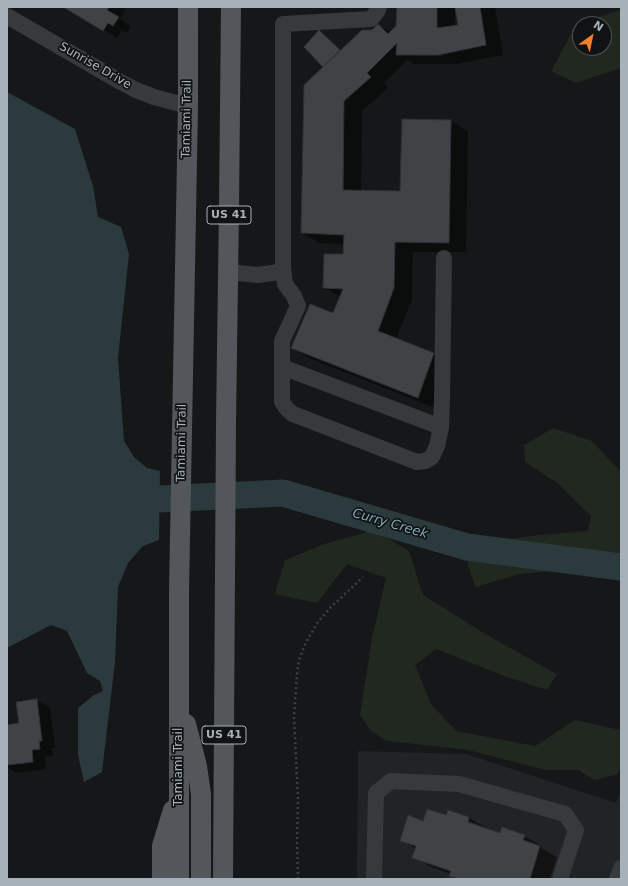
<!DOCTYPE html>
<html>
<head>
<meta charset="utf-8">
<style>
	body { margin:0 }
	#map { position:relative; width:628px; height:886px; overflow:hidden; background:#161718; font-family:"DejaVu Sans",sans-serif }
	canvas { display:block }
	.frame { position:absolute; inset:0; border:8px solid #a7b1b9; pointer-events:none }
	.north { position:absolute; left:572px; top:16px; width:40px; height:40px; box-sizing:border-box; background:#111213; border:1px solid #4d5255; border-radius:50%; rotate:33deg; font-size:11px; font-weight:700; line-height:16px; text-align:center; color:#a7b1b9 }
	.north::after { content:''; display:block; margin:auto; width:14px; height:18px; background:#f97e2d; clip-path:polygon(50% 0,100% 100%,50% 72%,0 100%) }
</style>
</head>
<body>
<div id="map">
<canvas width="628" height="886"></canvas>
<div class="frame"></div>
<div class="north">N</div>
</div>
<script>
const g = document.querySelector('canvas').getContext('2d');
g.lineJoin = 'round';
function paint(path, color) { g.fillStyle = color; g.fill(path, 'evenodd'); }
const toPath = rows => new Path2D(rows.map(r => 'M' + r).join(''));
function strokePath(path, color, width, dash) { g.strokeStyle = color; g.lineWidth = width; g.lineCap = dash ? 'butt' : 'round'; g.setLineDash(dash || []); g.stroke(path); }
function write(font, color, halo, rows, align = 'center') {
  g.font = font + ' "DejaVu Sans",sans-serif'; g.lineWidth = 3.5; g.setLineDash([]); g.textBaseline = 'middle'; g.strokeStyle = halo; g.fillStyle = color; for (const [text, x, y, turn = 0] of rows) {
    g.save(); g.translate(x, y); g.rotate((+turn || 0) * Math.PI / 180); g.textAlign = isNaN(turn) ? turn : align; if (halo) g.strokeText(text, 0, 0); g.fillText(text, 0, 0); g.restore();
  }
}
paint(toPath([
	[358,751,466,754,616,803,621,789,621,879,357,879]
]), '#222325');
paint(toPath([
	[621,10,621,68,576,83,551,71,577,23],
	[580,24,604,24,604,48,580,48],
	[553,428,592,441,621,472,621,577,583,568,519,574,476,587,467,564,480,543,538,535,588,531,591,516,559,484,525,462,524,445],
	[375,530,409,551,423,595,487,635,557,674,547,690,507,677,436,649,415,665,431,704,456,731,535,746,575,720,621,730,621,767,618,774,594,780,579,770,545,770,468,750,387,741,371,731,360,715,372,638,386,578,347,564,317,603,275,594,285,560,324,544]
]), '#212820');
paint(toPath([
	[7,92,75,129,93,186,98,217,121,227,129,254,118,358,124,441,134,457,147,468,160,471,159,540,143,546,128,563,118,587,115,662,102,772,84,782,78,755,78,708,94,695,103,691,100,681,87,673,67,631,51,625,7,648]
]), '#2b3a3d');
paint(toPath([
	[66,7,123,7,126,8,120,19,131,26,127,33,122,30,117,38],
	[398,7,495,7,503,55,456,64,414,64,407,60,384,83,388,88,362,111,361,191,401,193,451,121,468,131,466,252,413,252,412,299,396,339,434,354,451,364,435,408,309,358,292,348,334,315,341,297,325,288,344,255,344,244,319,243,302,233,325,67,323,66,319,31,323,33,341,51,373,31,378,25,391,33,397,26],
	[455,9,456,9,459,25,455,26],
	[414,54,443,54,443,56,414,56],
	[37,700,50,708,55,748,52,748,53,756,45,757,46,769,17,773,7,767,7,726,20,724],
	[448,812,469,818,487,828,501,834,524,836,542,846,541,848,557,857,550,879,457,879,450,875,451,874,431,867,414,857,416,849,401,840,424,822,447,817]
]), '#0007');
strokePath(toPath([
	[159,499,283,493,467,547,621,567]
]), '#2b3a3d', 27);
const building = toPath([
	[65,7,109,7,107,10,119,17,113,26,108,23,103,31,65,8,65,7],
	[397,7,437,7,437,28,458,25,455,7,480,7,486,45,438,55,396,55,397,43,367,73,371,77,344,101,343,190,400,191,402,119,451,120,449,243,395,242,394,288,378,331,434,353,418,398,291,348,310,304,333,313,343,289,323,288,324,254,343,254,344,235,301,233,304,85,362,30,372,30,378,24,388,34,396,26,397,7],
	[319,30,340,50,323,67,304,47,319,30],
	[37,699,42,741,39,741,40,749,32,750,33,762,7,765,7,725,19,723,16,702,37,699],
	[427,809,446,815,448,810,469,817,468,822,500,833,502,827,525,835,523,840,540,846,530,879,459,879,449,876,451,871,412,858,416,846,400,841,408,815,423,821,427,809]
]);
paint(building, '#404245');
strokePath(building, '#303134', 1);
strokePath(toPath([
	[298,879,297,840,298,799,294,717,297,674,299,660,306,642,318,622,331,607,363,577]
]), '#3d4144', 2.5, [2, 3]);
strokePath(toPath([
	[7,16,119,81,136,90,154,97,188,106],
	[283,268,285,284,294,296,298,306,282,341,282,402,287,409,293,414,417,462,425,461,432,457,437,446,441,427,442,401,444,258],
	[228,272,258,275,279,272,283,268,283,24,371,19,378,10,379,7],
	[282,367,441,427],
	[374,879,376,793,391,781,459,784,565,814,576,830,560,879],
	[617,879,621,868]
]), '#373a3d', 16);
strokePath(toPath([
	[186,724,197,766,201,794,201,879],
	[162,879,162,846,173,810],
	[179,879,179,591,188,106,188,7],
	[223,879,226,423,229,207,231,7]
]), '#53575c', 20);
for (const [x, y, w] of [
	[229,215,44],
	[224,735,44]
]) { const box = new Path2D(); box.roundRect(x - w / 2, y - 9, w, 18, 3); g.fillStyle = '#111213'; g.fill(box); strokePath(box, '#a7b1b9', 1); }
write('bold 11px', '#a7b1b9', null, [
	["US 41",229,215],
	["US 41",224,735]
]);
write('12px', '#a7b1b9', '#111213', [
	["Sunrise Drive",95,66,30],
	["Tamiami Trail",187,119,-89],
	["Tamiami Trail",182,443,-89],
	["Tamiami Trail",179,767,-90]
]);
write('italic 13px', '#7daab5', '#111213', [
	["Curry Creek",390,524,16]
]);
</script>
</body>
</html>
